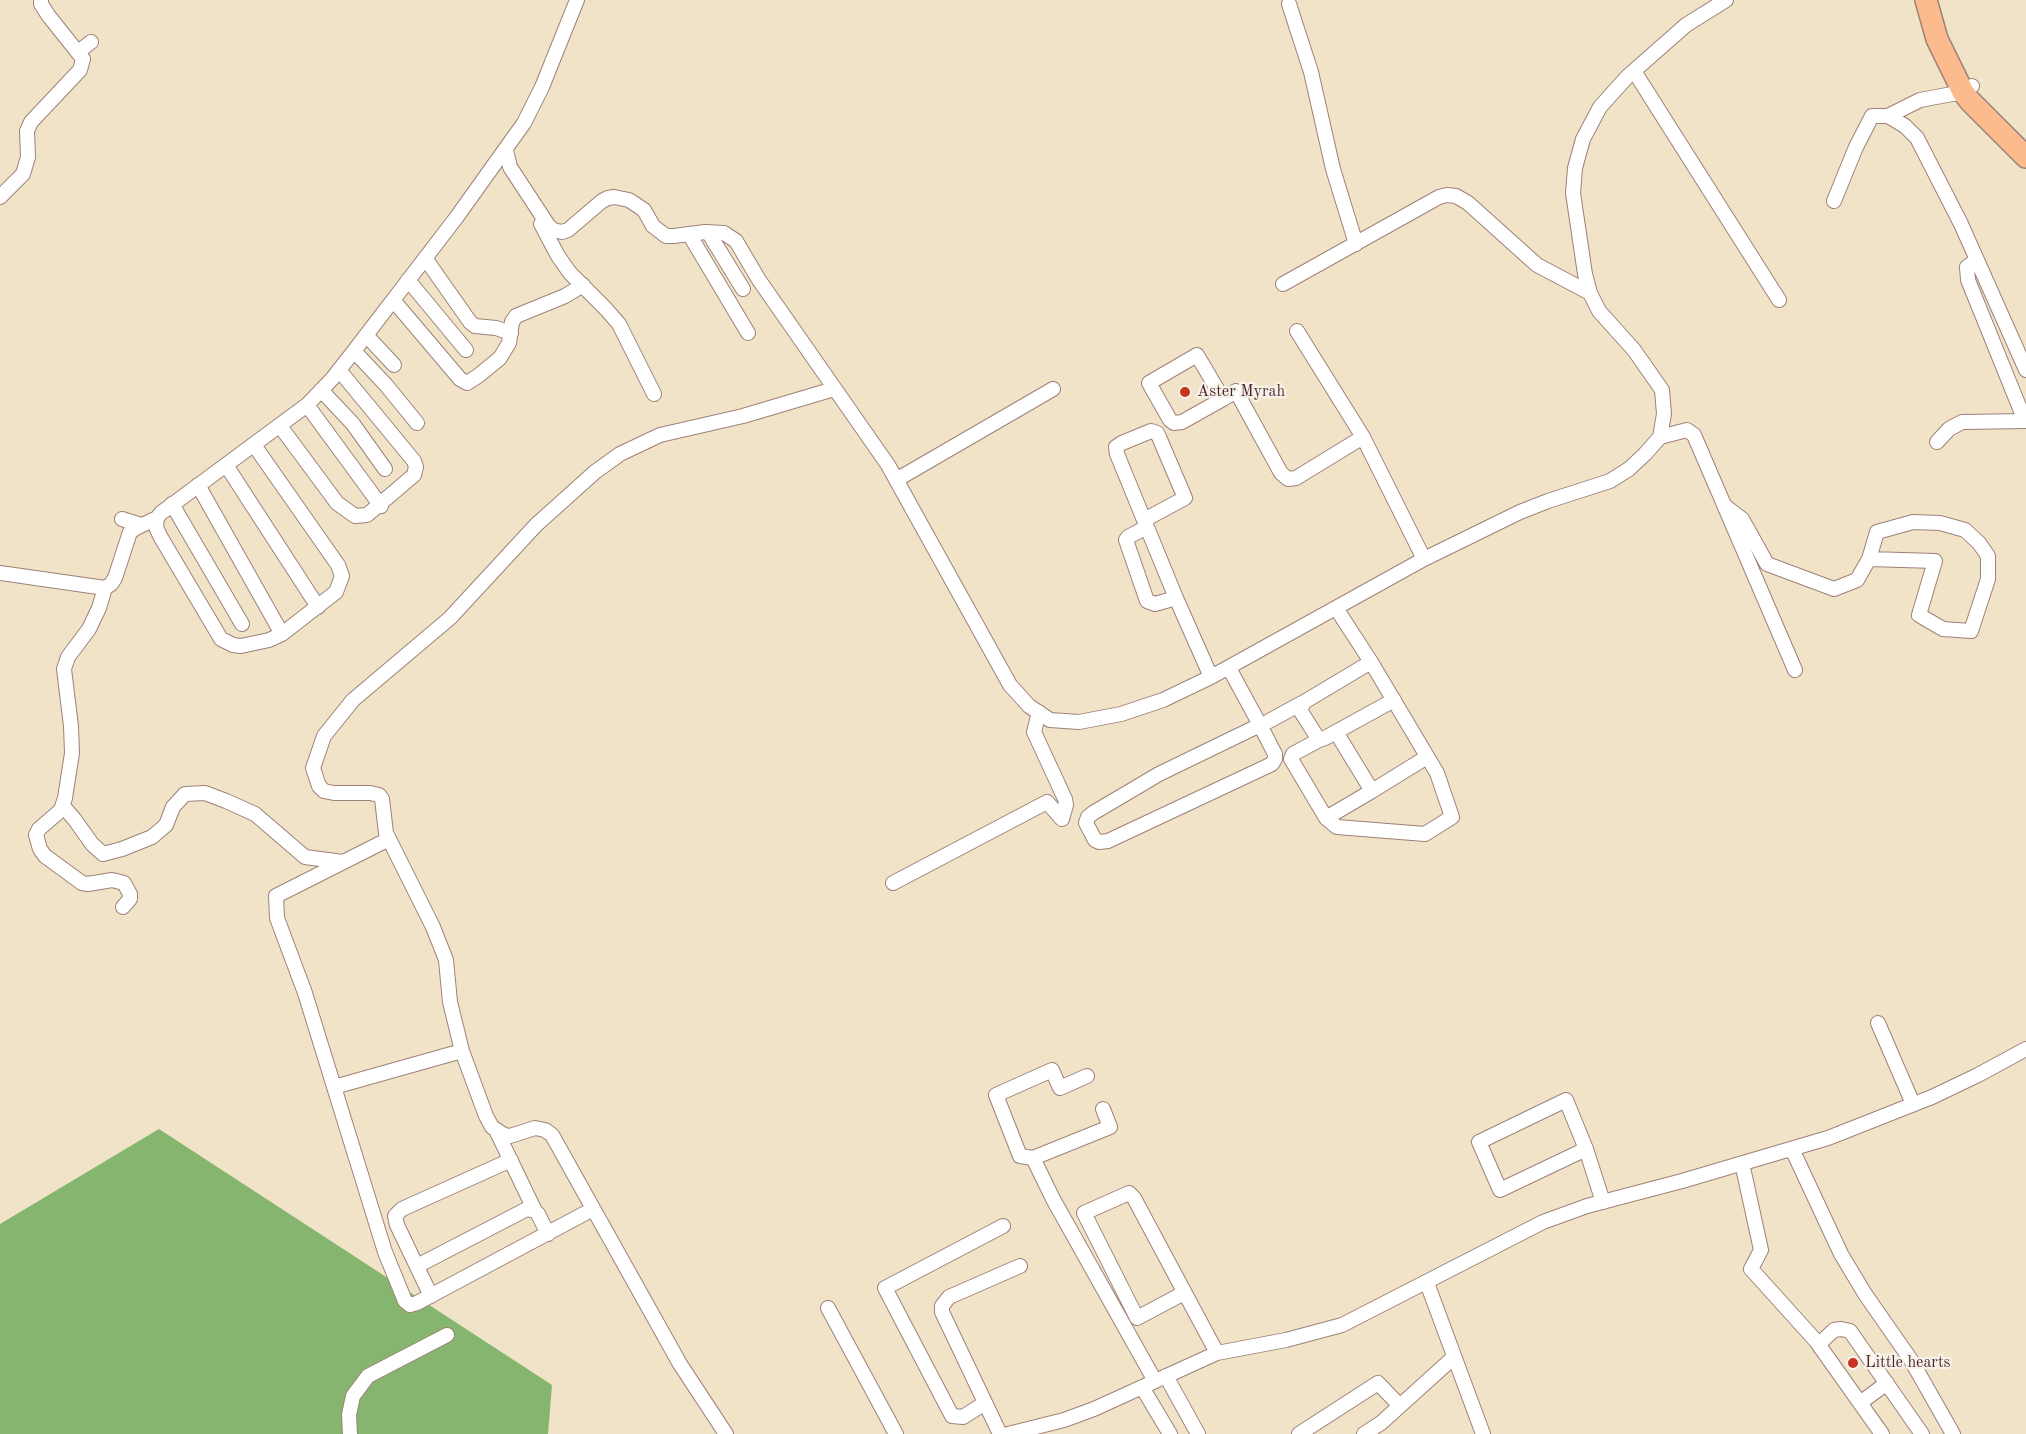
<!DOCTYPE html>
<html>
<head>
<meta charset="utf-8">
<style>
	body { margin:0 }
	canvas { display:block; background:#f1e3c7 }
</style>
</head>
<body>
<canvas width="2026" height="1434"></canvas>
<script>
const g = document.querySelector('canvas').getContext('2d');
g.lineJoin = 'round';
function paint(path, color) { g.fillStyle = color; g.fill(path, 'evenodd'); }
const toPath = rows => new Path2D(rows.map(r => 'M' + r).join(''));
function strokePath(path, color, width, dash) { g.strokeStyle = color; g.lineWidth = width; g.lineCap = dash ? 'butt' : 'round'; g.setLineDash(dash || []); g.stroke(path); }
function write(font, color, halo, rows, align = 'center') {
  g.font = font + ' "Old Standard TT",serif'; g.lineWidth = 4.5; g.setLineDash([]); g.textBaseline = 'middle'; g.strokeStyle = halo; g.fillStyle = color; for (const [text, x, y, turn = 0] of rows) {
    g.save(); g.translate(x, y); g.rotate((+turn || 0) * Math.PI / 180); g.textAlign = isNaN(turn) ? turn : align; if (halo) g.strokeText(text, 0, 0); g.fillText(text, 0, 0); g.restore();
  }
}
paint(toPath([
	[159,1129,552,1385,548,1434,0,1434,0,1224]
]), '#85b56e');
const minor = toPath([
	[1289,4,1311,72,1333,169,1356,244],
	[78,52,91,42],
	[1634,71,1779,300],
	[1888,116,1905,126,1917,138,1961,224,2026,370],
	[506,150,510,167,548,225,553,230,562,232,568,230,602,201,608,198,614,197,629,200,644,210,653,226,666,236,674,236,705,232,724,233,736,241,759,280,888,465,1010,685,1029,706,1050,720,1079,722,1121,714,1163,700,1211,677,1424,559,1520,512,1548,501,1610,481,1629,469,1645,454,1660,437,1664,414,1662,390,1634,350,1599,311,1590,293,1585,274,1573,193,1575,168,1583,139,1600,107,1627,77,1686,25,1726,0],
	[0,197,23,174,28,157,27,131,31,122,80,70,83,59,48,15,41,4,41,0],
	[1834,201,1856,147,1872,116,1888,116,1920,100,1963,92,1972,86],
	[541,224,558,256,570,273,606,309,619,324,654,394],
	[708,232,743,289],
	[689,234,748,333],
	[425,258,470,322,475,326,496,328,511,333],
	[1977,260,1967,267,1968,280,2025,421],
	[408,280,466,350],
	[1283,284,1439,197,1447,195,1456,196,1468,203,1537,265,1590,293],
	[393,300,460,379,467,383,478,376,500,358,509,343,512,322,516,316,565,296,583,285],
	[1297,331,1363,437],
	[366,335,394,365],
	[354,351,386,385,417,423],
	[321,390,353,424,385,469],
	[1223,399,1182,422,1174,423,1170,420,1149,383,1197,355,1223,399,1236,391,1281,473,1288,479,1296,478,1363,437,1424,559],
	[307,405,332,379,354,351,456,218,524,123,542,87,577,0],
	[280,426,337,503,355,516,367,515,414,475,416,467,414,461,339,370],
	[1660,437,1687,430,1694,435,1795,670],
	[1937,442,1949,429,1962,422,2026,421],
	[254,445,338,565,342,576,336,592,282,634,269,640,241,646,233,645,221,639,160,536,156,527,157,518,161,513,307,405,381,506],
	[226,465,318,607],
	[896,480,1053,389],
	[198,485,282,634],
	[172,504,242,624],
	[1725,506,1742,519,1767,564,1834,589,1857,580,1869,559],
	[122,519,141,525],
	[1144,520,1185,498,1159,437,1157,433,1151,431,1122,443,1116,447,1117,454,1176,598,1211,677],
	[1913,522,1940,523,1965,530,1979,543,1988,556,1988,579,1971,631,1943,629,1919,615,1935,561,1869,559,1877,532,1913,522],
	[1147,527,1128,537,1126,540,1147,601,1155,604,1176,598],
	[0,573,105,588,111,584,115,578,130,532,136,528,157,518],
	[105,588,99,608,89,629,68,657,64,669,71,726,72,753,65,798,61,810,39,829,36,835,40,849,45,856,82,883,88,884,112,880,124,883,130,894,130,899,123,907],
	[1371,662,1304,702,1300,710,1319,740,1325,738,1394,700],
	[1229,668,1260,725,1275,754,1275,759,1272,764,1108,841,1099,842,1095,840,1086,823,1088,817,1093,813,1159,774,1260,725],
	[1269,721,1304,702],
	[1319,740,1293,754,1291,759,1326,818,1372,791,1336,732],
	[1372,791,1427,757],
	[63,806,75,820,92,844,103,854,122,849,152,837,166,825,173,807,185,794,205,793,226,801,255,814,305,857,343,862],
	[1326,818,1337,827,1425,834,1452,817,1437,773,1371,662,1336,608],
	[386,833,387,840,276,896,277,918,305,993,385,1252,405,1301,410,1305,417,1303,593,1209],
	[893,883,1047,802,1062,819,1066,805,1065,799,1034,732,1039,712],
	[1878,1023,1913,1104],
	[334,1087,462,1051],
	[1103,1109,1110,1127,1033,1158,1053,1199,1155,1381],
	[497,1132,535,1211],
	[1586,1149,1500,1190,1479,1142,1566,1100,1586,1149,1603,1202],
	[1792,1149,1841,1254,1865,1294,1911,1360,1953,1434],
	[1033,1158,1020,1156,996,1095,1052,1070,1060,1088,1087,1076],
	[1742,1163,1761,1250,1751,1269,1816,1341,1882,1434],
	[417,1266,527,1209,535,1211,538,1214,548,1234],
	[1427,1283,1483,1434],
	[1184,1293,1137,1318,1084,1213,1129,1193,1134,1198,1217,1353],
	[431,1296,397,1225,395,1216,402,1209,511,1160],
	[828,1308,896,1434],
	[1819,1344,1834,1330,1841,1329,1850,1331,1922,1434],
	[1166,1376,1198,1434],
	[1142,1387,1170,1434],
	[985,1403,963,1417,952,1416,885,1288,1003,1226],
	[1860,1403,1887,1383],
	[350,1434,349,1415,353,1396,368,1376,447,1335],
	[726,1434,680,1364,552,1135,545,1130,535,1128,510,1136,504,1135,492,1127,486,1116,462,1051,450,1002,446,960,433,927,386,833,382,799,379,795,370,793,334,793,324,791,319,786,313,768,324,736,353,700,450,618,536,525,595,472,620,454,660,435,743,416,834,389],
	[1000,1434,942,1312,942,1306,949,1297,1020,1266],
	[1008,1434,1064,1420,1094,1409,1217,1353,1286,1340,1342,1325,1543,1222,1587,1206,1682,1181,1828,1138,1932,1097,1978,1075,2026,1049],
	[1299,1434,1378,1383,1400,1406],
	[1364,1434,1381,1423,1454,1357]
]);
const highway = toPath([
	[1926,0,1937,39,1963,92,1970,101,2026,157]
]);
strokePath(minor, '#9e8179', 16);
strokePath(highway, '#9e8179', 24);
strokePath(minor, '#fff', 14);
strokePath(highway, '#fbbb8c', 21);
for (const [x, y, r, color] of [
	[1185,392,6,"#c8321e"],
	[1853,1363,6,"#c8321e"]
]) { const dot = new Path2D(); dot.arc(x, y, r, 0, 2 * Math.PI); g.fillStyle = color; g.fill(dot); strokePath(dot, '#f7f3e8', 2); }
write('16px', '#4a1f2b', '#f7f3e8', [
	["Aster Myrah",1197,392],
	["Little hearts",1865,1363]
], 'left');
</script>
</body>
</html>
